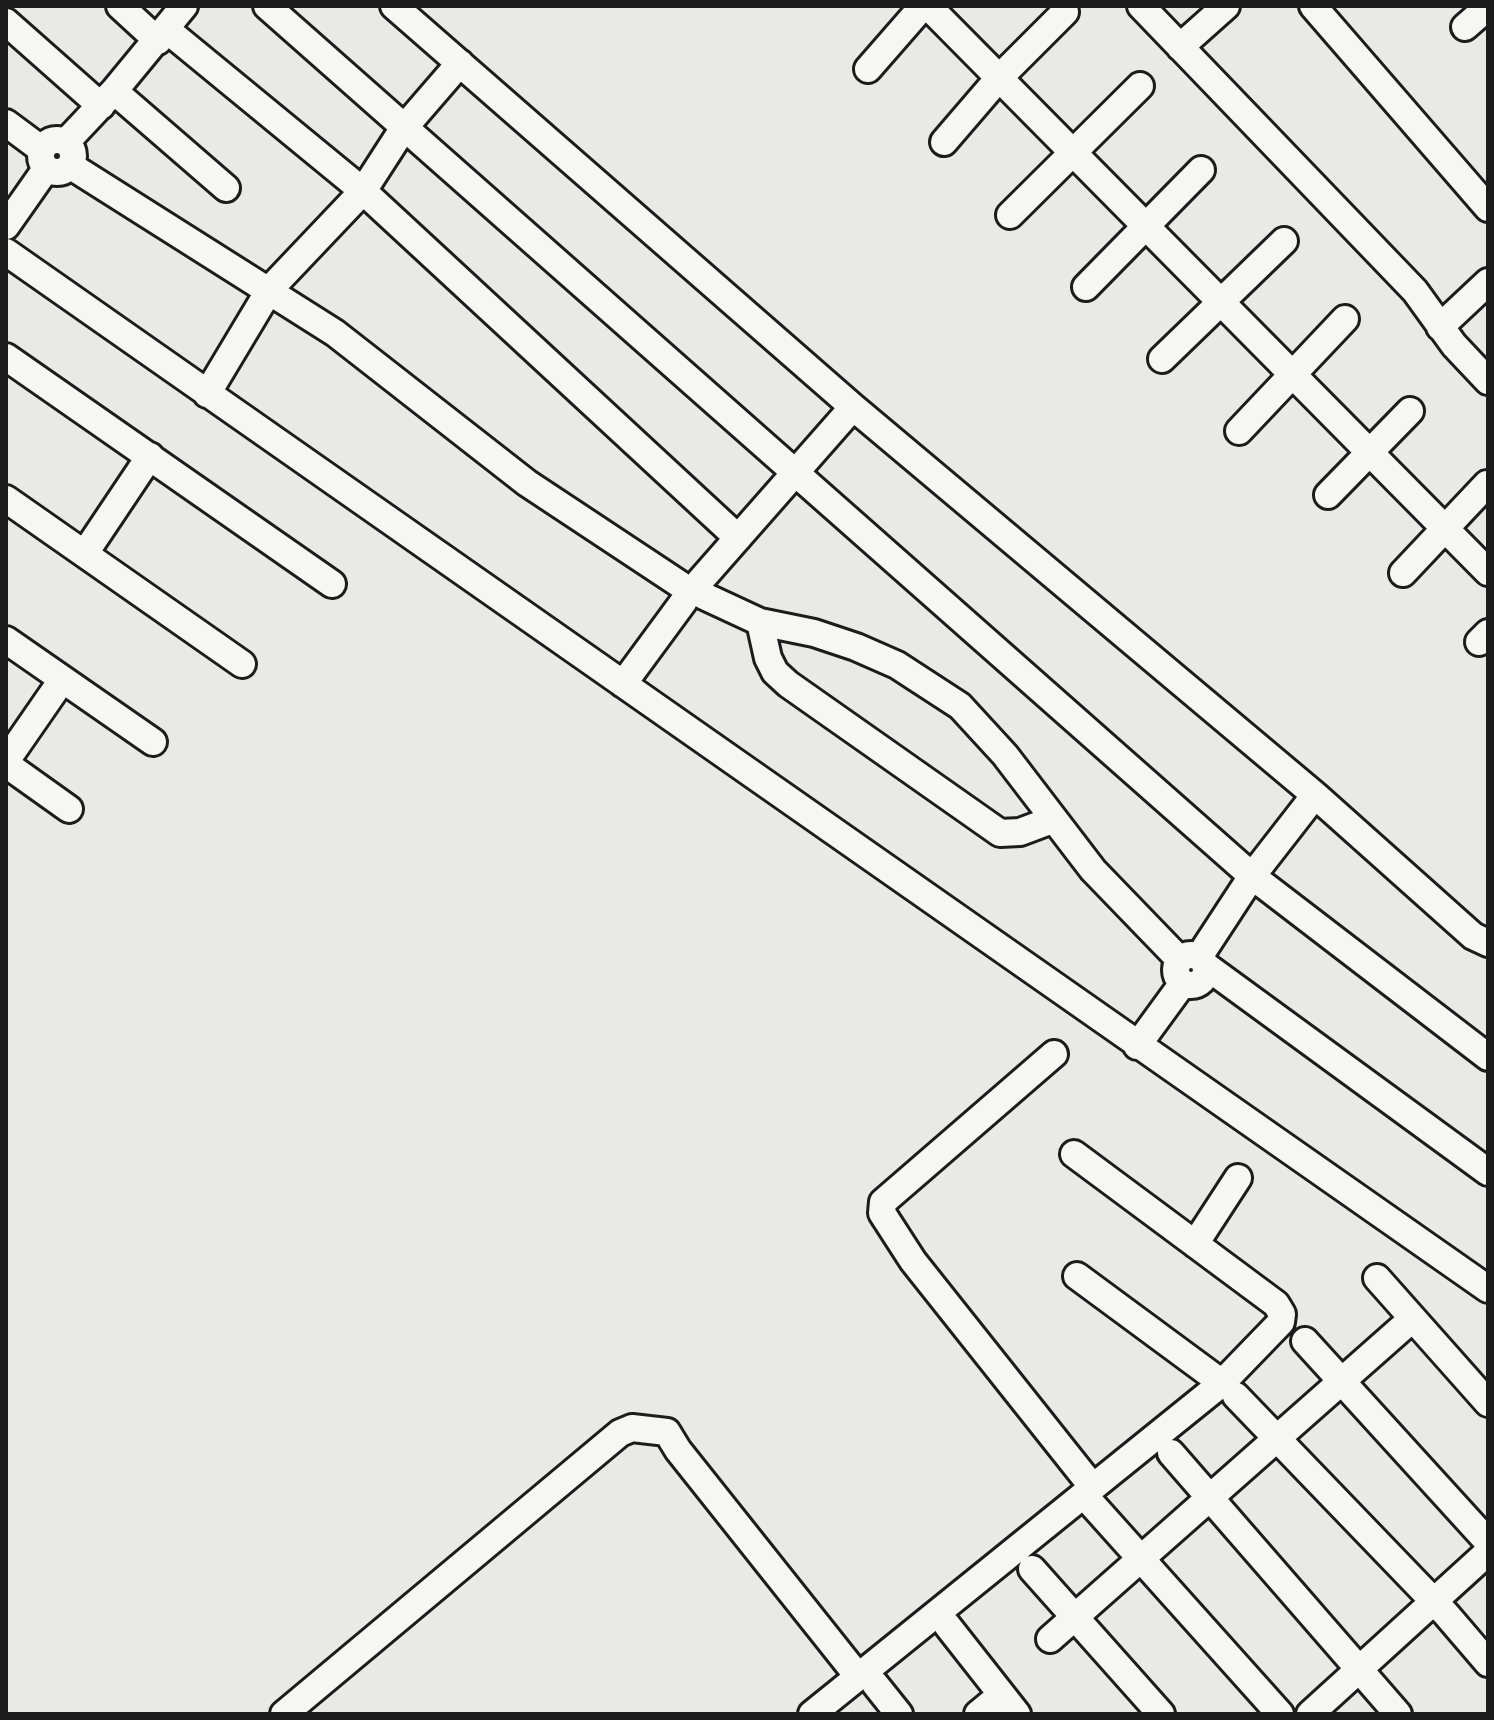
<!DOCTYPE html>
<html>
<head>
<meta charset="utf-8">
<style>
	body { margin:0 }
	#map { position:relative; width:1494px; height:1720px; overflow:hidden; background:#e9e9e5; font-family:"Architects Daughter",sans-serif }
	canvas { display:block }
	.frame { position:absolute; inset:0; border:8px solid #1c1c1c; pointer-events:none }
</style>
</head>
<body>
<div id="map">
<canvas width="1494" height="1720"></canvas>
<div class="frame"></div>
</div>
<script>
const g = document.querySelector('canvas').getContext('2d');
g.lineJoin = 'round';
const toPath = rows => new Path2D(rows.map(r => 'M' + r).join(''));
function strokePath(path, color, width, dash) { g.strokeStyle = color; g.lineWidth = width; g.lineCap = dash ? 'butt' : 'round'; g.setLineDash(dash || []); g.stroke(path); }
const minor = toPath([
	[120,6,158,41],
	[267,6,1252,876,1488,1057],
	[394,6,853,407,1315,795,1252,876,1199,957],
	[928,6,1488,572],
	[1141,6,1415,291,1454,345,1488,381],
	[1313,6,1488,208],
	[6,22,101,106],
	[1465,27,1488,7],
	[167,30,363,191,738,538],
	[1180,47,1226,6],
	[868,69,923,6],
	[114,91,226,188],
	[6,123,41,149],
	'41 156a16 16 0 1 1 32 0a16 16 0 1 1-32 0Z',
	[66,142,114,91,184,6],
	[944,142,999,78,1065,12],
	[71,166,335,333,527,483,681,585],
	[1010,215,1140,86],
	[6,226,46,169],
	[6,252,1488,1289],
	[1086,287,1201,170],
	[1440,327,1488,282],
	[6,357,332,584],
	[1162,359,1284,241],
	[207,394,270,289,363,191,403,129,460,63],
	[1239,431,1345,319],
	[1328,495,1410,411],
	[6,499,242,664],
	[85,553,150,456],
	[1403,573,1487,484],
	[700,581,853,407],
	[704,596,760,622,814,633,856,647,897,665,960,706,1005,755,1093,870,1179,959],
	[760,622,768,658,775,672,788,684,1000,833,1020,832,1052,820],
	[6,640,153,742],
	[1479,642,1488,633],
	[623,684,684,601],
	[6,761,62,680],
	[6,764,69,809],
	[1315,795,1473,936,1488,943],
	'1176 970a15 15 0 1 1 30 0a15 15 0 1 1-30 0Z',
	[1206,966,1488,1172],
	[1137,1046,1183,983],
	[1054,1054,883,1202,882,1213,913,1261,1091,1485],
	[1195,1244,1238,1178],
	[1077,1276,1222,1383],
	[1377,1278,1488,1403],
	[1305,1341,1488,1542],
	[1236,1396,1446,1614,1488,1663],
	[1171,1453,1398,1714],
	[1091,1503,1280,1714],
	[1032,1569,1161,1714],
	[947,1625,1017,1714],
	[1050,1639,1412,1319],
	[875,1684,899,1714],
	[284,1714,620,1433,632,1428,667,1432,678,1450,857,1675],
	[812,1714,1222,1383,1281,1322,1282,1314,1276,1304,1074,1154],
	[978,1714,1001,1695],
	[1310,1714,1488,1552]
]);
strokePath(minor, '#1c1c1c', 32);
strokePath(minor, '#f6f6f2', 26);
</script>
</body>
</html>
